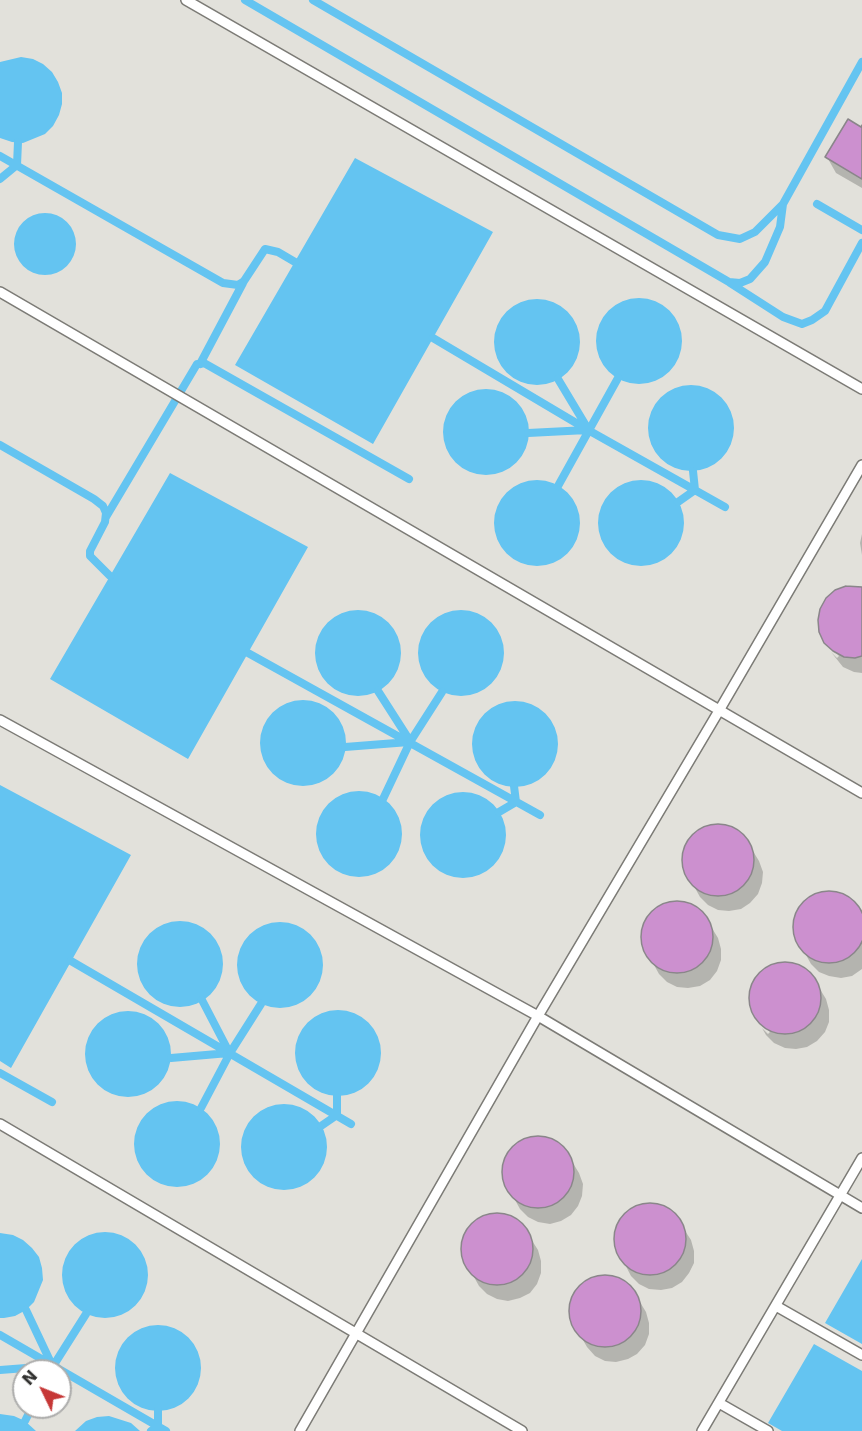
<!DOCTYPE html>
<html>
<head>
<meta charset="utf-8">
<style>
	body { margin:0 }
	#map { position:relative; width:862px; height:1431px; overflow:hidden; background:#e2e1db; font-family:"DejaVu Sans",sans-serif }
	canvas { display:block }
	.north { position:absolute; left:12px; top:1359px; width:60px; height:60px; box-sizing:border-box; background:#fff; border:2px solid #adadac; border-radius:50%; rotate:313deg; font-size:16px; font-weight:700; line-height:24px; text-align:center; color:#31312f }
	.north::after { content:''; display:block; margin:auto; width:21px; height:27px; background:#c63837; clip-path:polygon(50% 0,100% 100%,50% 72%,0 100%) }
</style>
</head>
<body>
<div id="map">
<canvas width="862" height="1431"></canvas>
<div class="north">N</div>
</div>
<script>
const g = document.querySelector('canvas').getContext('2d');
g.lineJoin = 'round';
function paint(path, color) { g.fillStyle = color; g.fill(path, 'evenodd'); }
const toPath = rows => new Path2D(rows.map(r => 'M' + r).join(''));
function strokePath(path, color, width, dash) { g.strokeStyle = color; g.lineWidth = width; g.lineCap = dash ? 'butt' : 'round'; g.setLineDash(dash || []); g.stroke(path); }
paint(toPath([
	[21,57,33,59,43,64,52,72,58,82,62,93,62,104,59,115,53,126,45,134,23,143,12,142,0,138,0,62],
	[355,158,493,232,373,444,235,365],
	'14 244a31 31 0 1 1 62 0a31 31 0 1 1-62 0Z',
	'596 341a43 43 0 1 1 86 0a43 43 0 1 1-86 0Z',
	'494 342a43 43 0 1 1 86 0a43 43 0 1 1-86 0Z',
	'648 428a43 43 0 1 1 86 0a43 43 0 1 1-86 0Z',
	'443 432a43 43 0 1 1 86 0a43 43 0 1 1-86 0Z',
	[170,473,308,547,188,759,50,679],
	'494 523a43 43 0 1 1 86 0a43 43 0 1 1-86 0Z',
	'598 523a43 43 0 1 1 86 0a43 43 0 1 1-86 0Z',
	'315 653a43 43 0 1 1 86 0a43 43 0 1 1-86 0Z',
	'418 653a43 43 0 1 1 86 0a43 43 0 1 1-86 0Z',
	'260 743a43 43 0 1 1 86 0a43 43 0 1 1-86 0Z',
	'472 744a43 43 0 1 1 86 0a43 43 0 1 1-86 0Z',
	[0,785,131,855,11,1068,0,1061],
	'316 834a43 43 0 1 1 86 0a43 43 0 1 1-86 0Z',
	'420 835a43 43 0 1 1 86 0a43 43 0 1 1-86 0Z',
	'137 964a43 43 0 1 1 86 0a43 43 0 1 1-86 0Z',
	'237 965a43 43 0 1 1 86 0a43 43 0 1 1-86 0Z',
	'295 1053a43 43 0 1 1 86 0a43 43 0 1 1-86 0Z',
	'85 1054a43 43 0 1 1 86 0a43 43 0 1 1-86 0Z',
	'134 1144a43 43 0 1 1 86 0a43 43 0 1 1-86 0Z',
	'241 1147a43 43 0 1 1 86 0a43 43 0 1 1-86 0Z',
	'62 1275a43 43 0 1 1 86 0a43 43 0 1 1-86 0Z',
	[0,1233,13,1235,23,1240,32,1248,39,1257,42,1268,43,1280,34,1302,26,1310,15,1316,4,1318,0,1318],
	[862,1259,862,1344,825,1323],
	'115 1368a43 43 0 1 1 86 0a43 43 0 1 1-86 0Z',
	[814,1344,862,1371,862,1431,782,1431,768,1423],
	[0,1414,14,1416,25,1421,36,1431,0,1431],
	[109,1416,131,1423,140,1431,75,1431,86,1421,97,1417]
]), '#64c4f1');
paint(toPath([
	[862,128,862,188,836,173,827,157],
	[862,534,862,555,860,543],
	[862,588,862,673,854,672,843,667,831,652,837,658,839,656,827,643],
	[711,825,723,825,734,828,743,835,759,861,763,872,762,883,758,894,750,903,741,909,729,911,718,910,708,905,700,897,685,870,684,859,686,847,692,837,700,830],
	[834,892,845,895,854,902,862,913,862,969,852,976,841,978,829,976,819,972,811,964,796,937,795,925,797,914,803,904,812,897,822,893],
	[682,902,692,905,702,912,718,938,721,949,721,960,717,971,710,980,700,986,688,988,677,987,667,982,659,974,644,947,643,936,645,924,651,914,659,907,670,903],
	[789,963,800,967,810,973,826,999,829,1010,829,1022,825,1032,817,1041,807,1047,796,1049,785,1048,774,1043,766,1035,762,1028,768,1034,770,1032,757,1019,752,1008,750,997,753,986,758,976,767,968,778,964],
	[531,1138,543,1138,554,1141,563,1147,579,1173,583,1184,582,1196,578,1206,571,1215,561,1221,550,1224,538,1222,528,1217,520,1209,505,1182,504,1171,506,1160,512,1150,520,1143],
	[643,1205,654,1205,665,1208,674,1214,691,1240,694,1251,694,1263,689,1273,682,1282,672,1288,661,1290,649,1289,639,1284,631,1276,617,1249,615,1238,617,1227,623,1217,632,1209],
	[490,1215,501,1215,512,1218,522,1225,538,1250,541,1261,541,1273,537,1284,530,1293,520,1298,508,1301,497,1299,487,1294,479,1286,464,1259,462,1248,465,1237,471,1227,480,1220],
	[609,1276,620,1279,630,1286,646,1312,649,1323,649,1334,645,1345,637,1354,628,1359,616,1362,605,1361,595,1356,587,1347,572,1321,570,1309,573,1298,579,1288,587,1281,598,1277]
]), '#0003');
strokePath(toPath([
	[245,0,729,282,740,283,750,279,765,262,780,227,783,204,862,62],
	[313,0,718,235,740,239,755,232,783,204],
	[0,156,223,283,238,285,244,281,265,249,278,252,295,262],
	[0,179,17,165,18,142],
	[817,204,862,230],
	[730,283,783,317,802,324,812,320,825,311,862,243],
	[433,338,588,430,725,507],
	[200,364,243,283],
	[558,379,588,429],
	[528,433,587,430],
	[0,445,94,499,103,506,106,513,105,522,90,551,90,556,110,576],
	[558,486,618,378],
	[678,502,695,490,693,471],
	[106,517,197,364,200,364,204,363,409,479],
	[248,653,540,815],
	[378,691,410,741],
	[345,747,409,742],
	[383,799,410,742,442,692],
	[499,812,516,802,514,786],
	[71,961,351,1124],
	[202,1000,229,1052],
	[171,1058,229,1053],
	[0,1073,52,1102],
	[201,1108,230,1053,261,1004],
	[321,1126,337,1115,337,1095],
	[26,1310,52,1365],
	[0,1335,166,1431],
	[0,1370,52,1366],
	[50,1371,86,1314],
	[25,1421,32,1407],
	[151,1431,158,1426,158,1410]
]), '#64c4f1', 8);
const building = toPath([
	[848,119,861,127,862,125,862,179,825,157,848,119],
	[846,586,862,587,862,656,855,658,844,657,833,651,824,643,819,632,818,620,820,609,826,598,835,590,846,586],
	'682 860a36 36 0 1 1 72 0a36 36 0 1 1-72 0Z',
	'793 927a36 36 0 1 1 72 0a36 36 0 1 1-72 0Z',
	'641 937a36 36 0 1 1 72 0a36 36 0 1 1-72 0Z',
	'749 998a36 36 0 1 1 72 0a36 36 0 1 1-72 0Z',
	'502 1172a36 36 0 1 1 72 0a36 36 0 1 1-72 0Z',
	'614 1239a36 36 0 1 1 72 0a36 36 0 1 1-72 0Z',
	'461 1249a36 36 0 1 1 72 0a36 36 0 1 1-72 0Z',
	'569 1311a36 36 0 1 1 72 0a36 36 0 1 1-72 0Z'
]);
paint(building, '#cc90cf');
strokePath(building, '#8a868a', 1.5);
const service = toPath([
	[186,0,862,389],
	[0,292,862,793],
	[0,720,538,1016,862,1208],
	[0,1124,522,1431],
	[776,1306,862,1355],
	[719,1403,768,1431],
	[300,1431,538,1016,720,709,862,465],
	[702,1431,862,1158]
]);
strokePath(service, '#7c7b76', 12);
strokePath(service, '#fff', 9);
</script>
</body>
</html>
